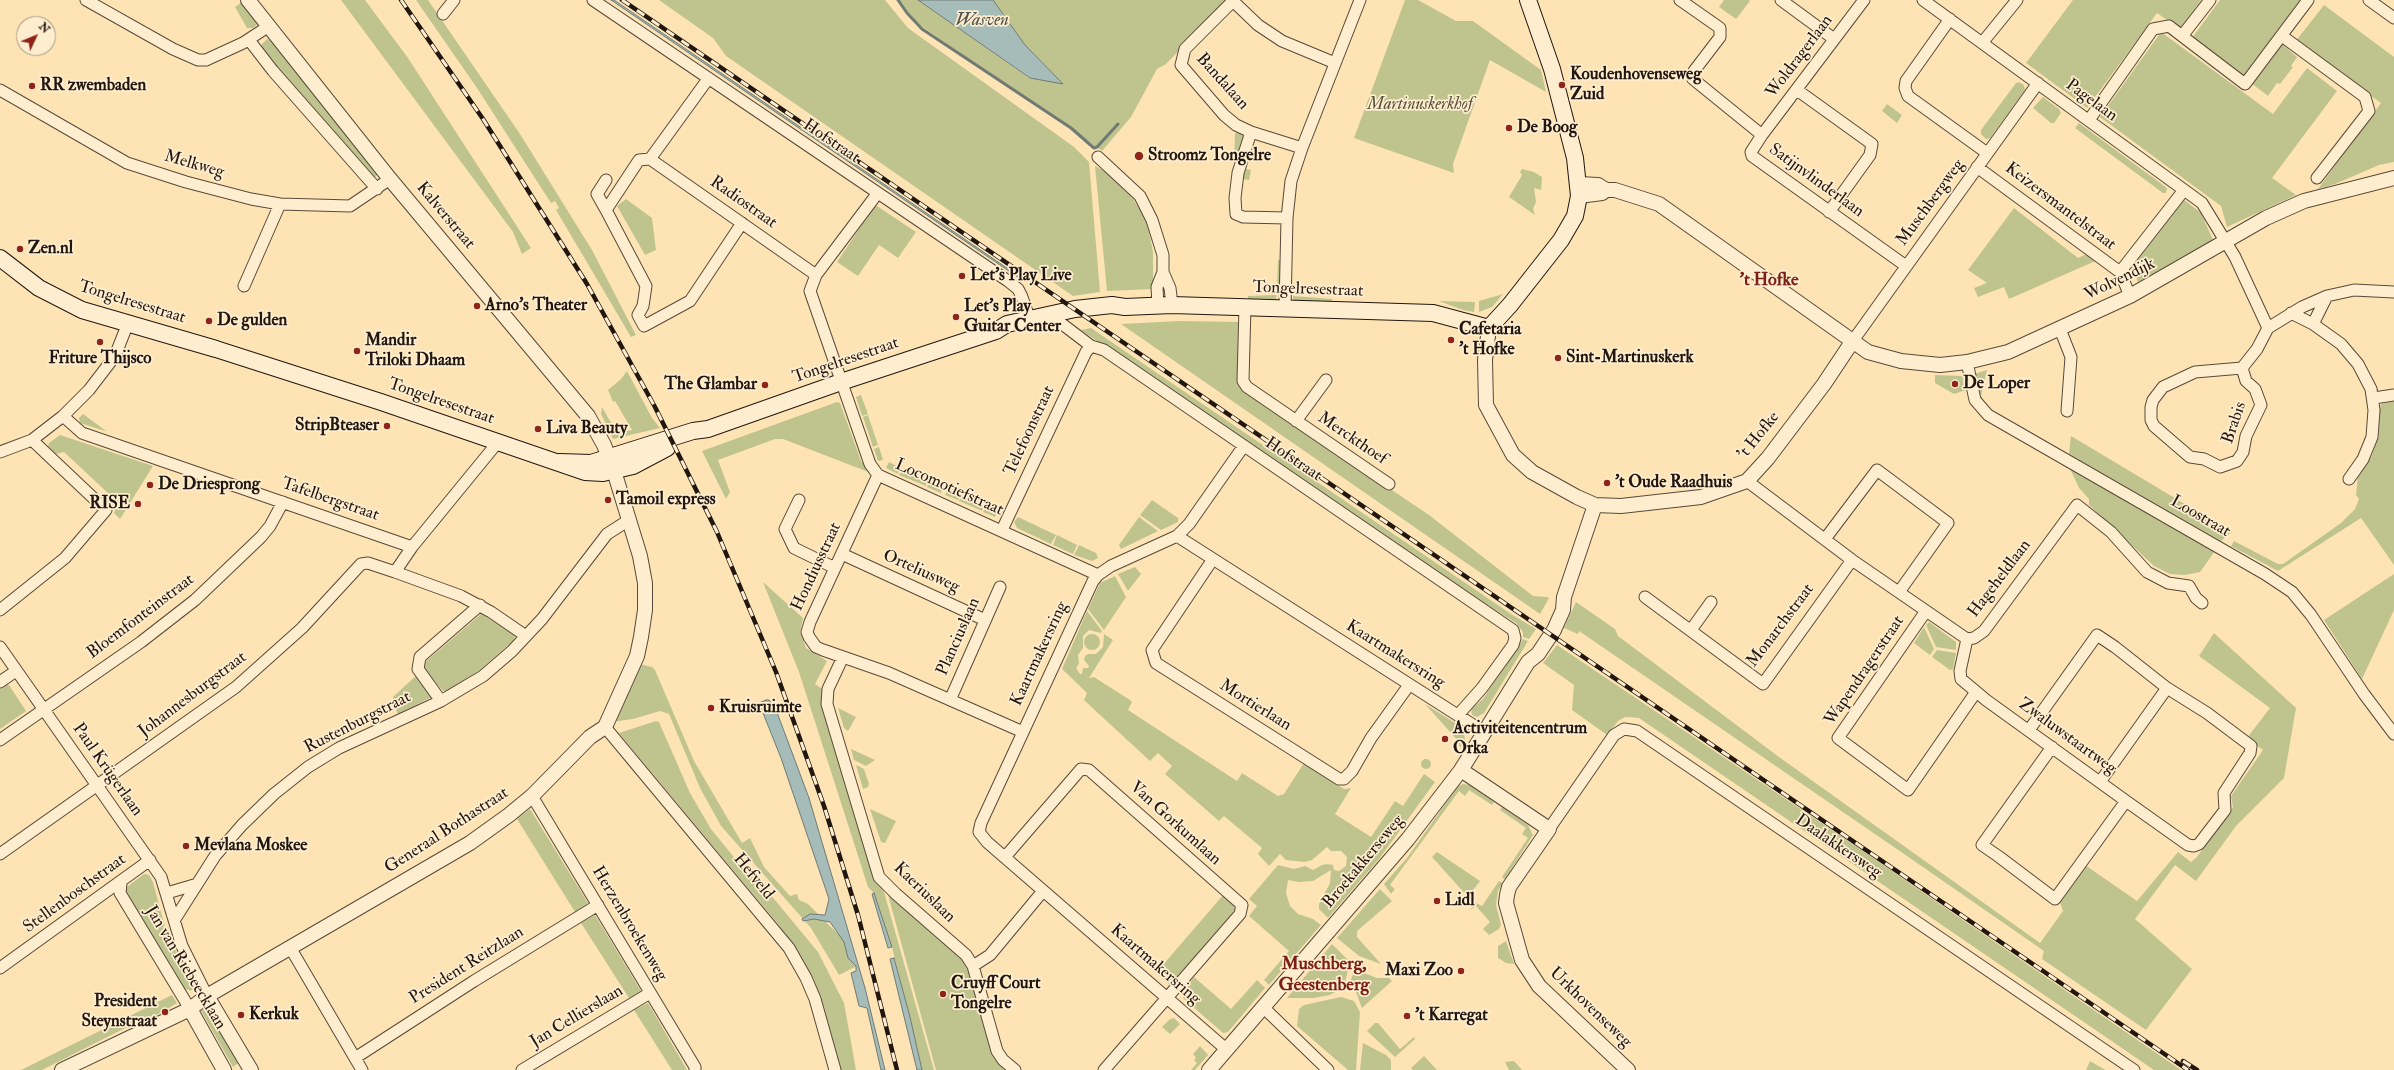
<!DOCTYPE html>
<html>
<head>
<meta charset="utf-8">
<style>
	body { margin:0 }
	#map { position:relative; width:2394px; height:1070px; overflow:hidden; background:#fee4b5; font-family:"IM FELL Double Pica",serif }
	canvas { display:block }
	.north { position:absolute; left:16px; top:16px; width:40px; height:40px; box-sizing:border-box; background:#feedcf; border:1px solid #a69783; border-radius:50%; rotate:46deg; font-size:11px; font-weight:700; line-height:16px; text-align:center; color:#211710 }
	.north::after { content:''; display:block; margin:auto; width:14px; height:18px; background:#8f2418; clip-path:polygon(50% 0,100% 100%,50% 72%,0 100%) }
</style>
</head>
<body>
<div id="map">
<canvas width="2394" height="1070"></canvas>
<div class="north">N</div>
</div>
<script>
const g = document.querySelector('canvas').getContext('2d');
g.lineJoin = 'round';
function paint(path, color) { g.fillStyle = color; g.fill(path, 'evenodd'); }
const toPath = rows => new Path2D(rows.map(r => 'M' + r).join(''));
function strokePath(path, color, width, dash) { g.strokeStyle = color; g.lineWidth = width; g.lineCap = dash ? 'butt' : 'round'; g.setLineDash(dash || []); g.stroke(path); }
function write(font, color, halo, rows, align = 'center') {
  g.font = font + ' "IM FELL Double Pica",serif'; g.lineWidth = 3.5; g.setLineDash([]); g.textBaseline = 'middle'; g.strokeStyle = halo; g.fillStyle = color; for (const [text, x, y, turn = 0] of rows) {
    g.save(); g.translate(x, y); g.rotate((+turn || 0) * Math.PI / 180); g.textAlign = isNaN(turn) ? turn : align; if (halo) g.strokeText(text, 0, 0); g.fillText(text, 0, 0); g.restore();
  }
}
paint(toPath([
	[341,0,365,0,408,58,531,248,522,254,513,232],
	[416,0,428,0,520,134,592,250,636,335,631,337,556,210,559,208,555,201,551,203,549,200,477,88],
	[659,0,885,0,908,28,1074,147,1089,162,1100,292,1073,296,726,56,713,38],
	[899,0,918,0,1029,78,1062,83,1025,45,993,0,1228,0,1166,64,1157,69,1131,117,1102,151,927,30,913,20],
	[1405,0,1418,0,1456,21,1473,21,1541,70,1546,92,1490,60,1453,164,1454,173,1354,138],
	[1724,0,1749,0,1750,1,1736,19,1719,7],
	[2073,0,2201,0,2180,29,2157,13,2087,108,2026,63],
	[2220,0,2304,0,2276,39,2297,57,2291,66,2293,67,2280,84,2277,83,2268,96,2192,38],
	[242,2,258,24,253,28,247,28,235,7],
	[2324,5,2394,57,2394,162,2379,165,2335,184,2318,189,2381,103,2295,42],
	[2161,32,2273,114,2307,68,2337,91,2272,178,2296,195,2227,227,2221,206,2100,117],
	[267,39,275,42,378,174,373,179,261,50,261,45],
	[2019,82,2024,85,2025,90,1990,138,1986,139,1981,134,1981,130,2016,83],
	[2043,97,2059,109,2061,113,2054,123,2051,123,2033,108],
	[1887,104,1902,115,1897,123,1882,111],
	[2079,123,2167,188,2166,193,2163,193,2075,128],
	[1238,131,1246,136,1239,160,1234,160,1235,134],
	[1095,166,1115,177,1134,200,1147,222,1153,252,1153,289,1107,291],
	[1243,168,1251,170,1249,180,1241,179],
	[1522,169,1534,172,1542,177,1541,190,1534,188,1536,202,1533,209,1535,215,1509,197,1522,175,1520,172],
	[626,199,652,218,656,250,645,255,617,206],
	[2183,199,2201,213,2213,240,2138,282,2132,267],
	[877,206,916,232,898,258,879,245,858,276,837,262,873,208],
	[2014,208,2078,258,2091,252,2100,259,2009,299,2004,287,1978,297,1974,288,1987,283,1968,270],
	[1278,260,1281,260,1281,288,1277,288],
	[1503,294,1492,307,1479,312,1479,301],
	[1276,295,1277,303,1248,302,1248,296],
	[1293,296,1332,299,1332,302,1293,303],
	[1439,301,1475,302,1474,312,1463,310],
	[1179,321,1241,322,1238,384,1242,389,1429,515,1533,596,1547,597,1549,598,1540,614,1121,324],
	[1091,328,1511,614,1536,629,1529,639,1523,637,1523,632,1516,623,1440,575,1081,330],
	[1987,370,1981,396,1986,404,1979,398,1974,374],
	[627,371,652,418,660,428,613,439,601,414,602,407,617,433,632,430,615,401,613,402,608,390,621,379],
	[1935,375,1962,376,1966,390,1954,394,1935,383],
	[861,395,868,414,862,416,856,397],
	[2394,401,2394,565,2361,518,2278,571,2231,546,2234,541,2278,564,2283,564,2341,523,2355,509,2359,499,2356,495,2358,476,2372,456,2378,438,2380,408,2381,404],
	[837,402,840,403,861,461,871,473,783,439,775,439,718,460,730,492,726,499,702,451],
	[83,414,106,431,105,431,80,423,79,418],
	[868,415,878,445,873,447,863,417],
	[60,435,153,466,120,519,114,513,116,508,104,500,109,494,64,452,56,454,48,446,49,443],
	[2071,436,2230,531,2232,532,2221,541,2069,454],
	[879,447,883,460,878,461,874,449],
	[889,462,900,468,898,474,886,468],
	[2070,464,2215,551,2200,572,2185,575,2170,574,2154,566,2089,505,2089,499,2079,488,2070,469],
	[902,469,928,480,926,486,899,475],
	[930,481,944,487,941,493,927,487],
	[948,489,960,494,958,500,945,495],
	[962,495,984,505,982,511,959,501],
	[1152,500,1178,518,1178,522,1161,530,1140,515],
	[986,506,998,511,995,517,983,512],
	[1018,517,1056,535,1051,544,1017,528,1014,522],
	[1139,517,1158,531,1121,549,1119,545],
	[1057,535,1077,545,1073,554,1053,545],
	[1079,545,1096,553,1098,558,1092,561,1074,555],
	[1135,567,1141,574,1128,591,1118,574],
	[2394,574,2394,610,2362,679,2324,620],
	[1115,576,1126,597,1104,630,1088,609,1100,583],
	[763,582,803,618,800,632,806,648,827,661,815,684,822,689,821,703,877,880,884,892,934,1070,922,1070,892,947,874,893,868,887,799,672],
	[1576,602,1615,629,1618,636,1779,757,2040,943,2063,911,2060,902,2085,865,2137,901,2178,852,2191,862,2196,858,2233,807,2231,796,2263,750,2247,738,2270,708,2199,656,2214,633,2296,708,2284,778,2236,826,2196,881,2175,865,2135,919,2192,969,2146,1030,2042,959,2044,951,1907,856,1579,631,1578,634,1564,628],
	[1087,611,1102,631,1101,633,1089,630,1083,636,1083,648,1078,655,1079,664,1076,668,1080,674,1082,674,1083,668,1088,668,1089,666,1084,660,1085,656,1088,654,1096,654,1103,647,1104,634,1113,640,1089,678,1094,677,1130,700,1132,702,1128,710,1237,781,1242,773,1278,796,1284,794,1304,763,1344,789,1351,788,1335,814,1371,837,1395,801,1403,806,1424,774,1435,782,1379,859,1328,918,1319,909,1319,904,1330,883,1331,870,1313,881,1299,882,1288,880,1286,893,1290,906,1298,914,1313,919,1321,925,1269,985,1264,980,1289,951,1249,916,1257,906,1249,899,1278,865,1294,869,1305,866,1313,870,1322,865,1327,864,1333,865,1334,870,1339,871,1346,866,1347,857,1341,851,1331,851,1327,847,1312,860,1305,862,1286,860,1280,854,1269,866,1258,854,1262,848,1224,816,1219,821,1165,774,1172,766,1158,753,1150,761,1099,714,1084,700,1087,693,1062,669],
	[481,614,508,630,515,636,514,640,478,671,446,692,442,690,423,667,424,663],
	[1929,622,1956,642,1956,650,1936,647,1926,625],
	[1924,627,1934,649,1930,655,1914,643],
	'1084 642a8 8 0 1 1 16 0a8 8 0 1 1-16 0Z',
	[1523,639,1528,641,1484,713,1477,717,1472,715,1471,709,1483,699],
	[1557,645,1854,845,2181,1070,2154,1070,1639,718,1625,717,1618,721,1607,735,1572,710,1574,685,1543,663],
	[1937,650,1956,653,1953,669,1950,670,1932,657],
	[640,664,652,667,655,670,694,761,742,843,750,838,764,867,790,896,797,894,799,900,808,904,840,936,850,940,857,966,839,975,811,928,721,826,700,788,669,714,660,711,633,719,611,722],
	[419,673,432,697,398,714,393,702,393,697],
	[6,684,9,685,26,711,0,729,0,688],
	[1425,704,1463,728,1465,740,1460,748,1459,742],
	[838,708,856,717,848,731,844,728],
	[656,721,659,722,690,793,711,829,737,861,775,900,818,952,844,1003,856,1070,841,1070,816,986,778,924,619,733],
	[851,749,875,760,866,766,854,760],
	'1421 764a5 5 0 1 1 10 0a5 5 0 1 1-10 0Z',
	[856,765,864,769,869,784,868,787,863,789],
	[1463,784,1470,785,1494,802,1492,805,1469,790,1465,796,1459,791,1390,885,1395,889,1391,894,1384,884,1407,858,1458,786],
	[1502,807,1528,825,1533,835,1505,879,1502,877,1528,838,1522,834,1526,828,1500,810],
	[530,809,588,903,575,912,517,819],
	[870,809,896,821,885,843,881,842],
	[1437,852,1480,881,1468,897,1432,857],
	[144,874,149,875,153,882,167,935,196,987,190,991,188,989,184,991,124,889],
	[1499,881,1503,883,1498,891,1496,905,1501,925,1499,929,1489,935,1483,929,1490,922,1476,906,1470,910,1476,903,1482,906],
	[1380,889,1392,901,1357,931,1357,937,1381,964,1359,956,1337,938],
	[1224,894,1236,906,1236,909,1170,985,1156,973],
	[888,895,962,959,969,973,991,1047,1007,1070,936,1070],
	[595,915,641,991,629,998,581,923],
	[1506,941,1514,964,1506,963,1498,958,1498,946],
	[1332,944,1350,962,1344,987,1330,995,1314,998,1287,998],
	[1359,971,1377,978,1389,978,1392,981,1362,1008,1351,979,1353,974],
	[1194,977,1231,1009,1257,980,1265,988,1228,1032,1223,1033,1183,998,1183,992],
	[172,995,177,1003,162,1012,152,1017,149,1016,42,1070,21,1070],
	[1341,997,1354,1001,1360,1012,1356,1070,1348,1070,1297,1026,1299,1009,1304,1005],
	[648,1003,658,1020,687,1070,672,1070,634,1010],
	[204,1005,240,1062,233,1067,200,1009],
	[1174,1018,1180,1024,1170,1034,1162,1027,1170,1019],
	[1375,1023,1378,1023,1400,1049,1414,1037,1415,1039,1395,1057,1367,1031],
	[1363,1043,1386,1055,1391,1060,1391,1070,1360,1070],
	[1200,1046,1208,1055,1195,1070,1191,1070,1197,1063,1194,1060,1196,1058,1193,1054],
	[1424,1056,1437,1070,1413,1070,1411,1068],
	[1513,1061,1515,1062,1522,1070,1509,1070,1505,1062],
	[2090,1061,2102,1068,2106,1070,2086,1070]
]), '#bfc48e');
const water = toPath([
	[611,0,614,0,1023,279,1022,280,611,0],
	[918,0,993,0,1025,45,1063,84,1030,78,918,0],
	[766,700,769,700,775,707,809,798,865,988,885,1070,881,1070,867,1008,859,1006,851,973,856,971,856,966,848,958,844,942,830,922,814,919,803,921,802,919,810,914,825,915,829,899,781,758,759,703,766,700],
	[874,893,892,947,888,948,872,894,874,893],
	[894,958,910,1017,922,1070,917,1070,890,959,894,958]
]);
paint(water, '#a5bcb8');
strokePath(water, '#707a75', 1);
strokePath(toPath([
	[898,0,907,13,922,29,1071,128,1094,148,1097,147,1118,124]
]), '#707a75', 3);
const minor = toPath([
	[86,0,173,49,198,60,206,60,243,43,269,26],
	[593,0,1008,281,1018,289,1022,297,1032,326],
	[1234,0,1185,49,1181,65,1224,115,1236,125,1251,132,1302,148,1360,0],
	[1680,0,1720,28,1720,37,1694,71,1693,79,1762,135,1751,152,1752,156,1906,266],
	[1781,0,1834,39],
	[1923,0,2202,203,2235,257,2268,328,2257,349,2242,368,2195,372,2163,387,2153,400,2151,407,2151,420,2154,426,2190,457,2204,459,2220,467,2237,461,2243,452,2246,436,2261,405,2255,389,2246,381,2242,368],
	[2369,0,2394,18],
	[1233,1,1258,25,1282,41,1335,63],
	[443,14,454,0],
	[1950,19,1906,81,1905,88,1908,96,1987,153],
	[2182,36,2245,84,2308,0],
	[2282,36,2365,97,2369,111,2317,178],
	[249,40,273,71,377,189],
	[1982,43,2017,0],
	[708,79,650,159,639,160,606,210,646,286,643,306,638,315,644,326,690,301,742,223],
	[0,90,127,163,186,182,251,199,280,204,350,206,390,179],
	[1797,90,1872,144,1870,155,1829,212],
	[2089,120,2153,29,2169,26,2182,36,2210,0],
	[1251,132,1238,173,1235,198,1236,214,1243,217,1287,218],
	[1762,135,1864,0],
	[1098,157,1140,196,1152,220,1163,255,1163,272,1157,287,1158,305],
	[650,159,816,275],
	[1977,167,2120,272,2130,296],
	[877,194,816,275,810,291,870,464,878,475,1098,575],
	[606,210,597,194,606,180],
	[1163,272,1170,288,1172,305],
	[2120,272,2184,190],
	[244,286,280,204],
	[1245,306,1243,381,1247,387,1389,484],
	[1285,308,1287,218,1291,181,1302,148],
	[2291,313,2313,324,2341,344,2358,364,2371,389,2374,410,2372,437,2363,459,2349,479],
	[1049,314,1091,346,1104,350,1513,630,1515,638,1513,645,1482,688,1458,715],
	[2313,324,2327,296],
	[2268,328,2302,307,2327,296,2354,290,2394,292],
	[2060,329,2071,357,2067,411],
	[1852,342,2038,83],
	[1967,362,1975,400,1988,415,2265,574,2292,592,2311,615,2364,694,2394,734],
	[2374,398,2394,395],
	[63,416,82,433,412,547],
	[1296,421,1326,380],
	[0,452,32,440,63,416,89,390,115,356,128,323],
	[878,475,810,622,807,632,809,637,816,647,823,650,889,673,1023,732],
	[1747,481,1852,560,1967,639,1974,638,1984,631,2077,505,2111,532,2147,572,2168,583,2189,586,2196,598,2202,603],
	[799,500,785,529,794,548,835,568],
	[1002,530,1086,352,1091,346],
	[1177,536,1189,524,1243,447],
	[1825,539,1877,470,1948,523,1899,592],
	[842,554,985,620],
	[1213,559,1152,650,1156,663,1339,779,1344,779,1352,771,1371,738,1409,685],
	[395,572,412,547,498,442],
	[1645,597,1763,684,1852,560],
	[0,610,65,558,106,510,32,440],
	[1926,611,1838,738,1908,790,1976,692],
	[1691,630,1711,602],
	[1967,639,1960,671,1961,679,1986,700,2126,801,2188,845,2194,846,2199,844,2225,810,2224,793,2250,753,2251,746,2207,713,2167,688],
	[0,647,161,877,182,946,207,996],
	[843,657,828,689,827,704,879,877,896,894,966,955,973,966,997,1051,1003,1060,1015,1070],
	[0,682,16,671],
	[950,700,1000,587],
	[441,701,418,669,420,657,480,605],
	[605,727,789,948,806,978,815,999,835,1070],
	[2029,730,2097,635,2115,647,2167,688,2100,782],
	[0,740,141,642,195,600,261,537,270,526,283,502],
	[2052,747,1982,845,1998,856,2055,899,2126,801],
	[532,796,695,1067,695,1070],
	[1549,829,1614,735,1624,729,1637,731,2134,1070],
	[0,854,236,687,302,628,361,564,368,563,395,572,461,596,491,612,526,636],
	[1005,857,1081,769,1089,770,1242,905,1240,914,1104,1070],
	[121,883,120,893,190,1009],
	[167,893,194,885],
	[175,919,215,856,242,825,274,794,308,767,339,748,441,701,483,676,512,651,542,619,607,534,629,520],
	[291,949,362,1070],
	[973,966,990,955,1043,891],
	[0,968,150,860],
	[1264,1008,1328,1070],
	[1227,1050,987,842,979,832,981,823,1093,581,1098,575,1111,566,1177,536,1484,732],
	[355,1058,474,981,598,905],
	[522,1070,650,993]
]);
const tertiary = toPath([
	[1579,184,1598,185,1606,190],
	[1579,196,1602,193,1606,190,1615,190,1659,204,1868,352,1901,361,1940,365,1967,362,2008,352,2130,296,2266,218,2304,201,2394,178],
	[1489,328,1485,360,1486,405,1513,455,1532,472,1577,497,1595,505,1621,506,1701,497,1747,481,1768,458,1824,384,1852,342],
	[1461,770,1549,829,1509,887,1507,895,1506,903,1522,960,1539,986,1628,1070],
	[207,996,251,1070],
	[190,1009,224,1070],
	[62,1070,190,1009,207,996,470,843,509,815,532,796,590,737,605,727,637,656,641,637,645,610,645,583,640,556,614,471,604,445,588,416,390,179,248,0],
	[1209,1070,1408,839,1461,770,1528,662,1538,654,1554,630,1563,610,1564,597,1595,505]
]);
const secondary = toPath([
	[0,258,39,288,82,310,216,349,381,402,585,472,603,473,633,466,667,448],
	[559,462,591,463,693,431,708,429,841,382,996,331,1007,324,1075,309,1112,305,1125,307,1172,305,1433,313,1489,328,1510,305,1561,240,1575,216,1579,196,1575,158,1552,69,1528,0]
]);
strokePath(minor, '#584a39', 13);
strokePath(tertiary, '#584a39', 16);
strokePath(secondary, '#211710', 18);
strokePath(minor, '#feedcf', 11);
strokePath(tertiary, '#feedcf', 14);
strokePath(secondary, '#feedcf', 16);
const rail = toPath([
	[401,0,483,119,587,284,655,407,717,532,776,672,824,806,858,915,897,1070],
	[622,0,2188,1070],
	[2183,1061,2197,1070]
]);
strokePath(rail, '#211710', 4.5);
strokePath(rail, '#feedcf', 3, [9]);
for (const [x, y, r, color] of [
	[1562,85,4,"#8f2418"],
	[32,86,4,"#8f2418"],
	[1509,128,4,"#8f2418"],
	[1139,156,5,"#8f2418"],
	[20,249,4,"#8f2418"],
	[962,276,4,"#8f2418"],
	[477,306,4,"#8f2418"],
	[956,317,4,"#8f2418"],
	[209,321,4,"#8f2418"],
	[1451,340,4,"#8f2418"],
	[100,342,4,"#8f2418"],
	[357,351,4,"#8f2418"],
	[1558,358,4,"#8f2418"],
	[1955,384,4,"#8f2418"],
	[765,385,4,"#8f2418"],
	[387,426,4,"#8f2418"],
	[538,429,4,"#8f2418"],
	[1607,483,4,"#8f2418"],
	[150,485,4,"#8f2418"],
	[608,500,4,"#8f2418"],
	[138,504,4,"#8f2418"],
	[711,708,4,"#8f2418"],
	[1445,739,4,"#8f2418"],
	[186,846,4,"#8f2418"],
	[1437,901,4,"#8f2418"],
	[1461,971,4,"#8f2418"],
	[943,994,4,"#8f2418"],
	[165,1012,4,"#8f2418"],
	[241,1015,4,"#8f2418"],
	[1407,1016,4,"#8f2418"]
]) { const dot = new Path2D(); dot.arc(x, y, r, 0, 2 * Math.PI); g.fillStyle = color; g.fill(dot); strokePath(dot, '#feedcf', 1.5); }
write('17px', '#211710', '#feedcf', [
	["Woldragerlaan",1800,57,-53],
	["Bandalaan",1222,82,48],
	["Pagelaan",2091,101,36],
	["Hofstraat",831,142,34],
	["Melkweg",194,165,16],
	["Satijnvlinderlaan",1816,181,36],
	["Radiostraat",743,203,35],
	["Muschbergweg",1931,203,-54],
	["Keizersmantelstraat",2060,207,37],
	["Kalverstraat",445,216,50],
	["Wolvendijk",2120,280,-26],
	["Tongelresestraat",1308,290,2],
	["Tongelresestraat",132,303,17],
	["Tongelresestraat",846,361,-19],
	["Tongelresestraat",441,402,19],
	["Brabis",2235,423,-71],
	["Telefoonstraat",1030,431,-65],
	["'t Hofke",1759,436,-51],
	["Merckthoef",1352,439,34],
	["Hofstraat",1293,460,34],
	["Locomotiefstraat",949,488,24],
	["Tafelbergstraat",330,500,19],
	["Loostraat",2200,517,30],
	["Hondiusstraat",817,567,-65],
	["Orteliusweg",921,572,24],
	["Hageheldlaan",2000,579,-53],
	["Bloemfonteinstraat",141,617,-37],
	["Monarchstraat",1781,626,-53],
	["Planciuslaan",959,637,-66],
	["Kaartmakersring",1040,654,-65],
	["Kaartmakersring",1395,655,32],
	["Wapendragerstraat",1865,671,-56],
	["Johannesburgstraat",193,695,-37],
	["Mortierlaan",1255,706,32],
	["Rustenburgstraat",358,723,-27],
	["Zwaluwstaartweg",2067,737,36],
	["Paul Krügerlaan",107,770,55],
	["Van Gorkumlaan",1175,824,42],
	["Generaal Bothastraat",447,831,-33],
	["Daalakkersweg",1838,847,34],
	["Broekakkerseweg",1364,862,-50],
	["Hefveld",753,877,51],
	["Kaeriuslaan",924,893,44],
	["Stellenboschstraat",75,894,-36],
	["Herzenbroekenweg",629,924,59],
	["Kaartmakersring",1155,965,41],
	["President Reitzlaan",467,966,-32],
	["Jan van Riebeecklaan",185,968,59],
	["Urkhovenseweg",1590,1008,44],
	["Jan Cellierslaan",577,1017,-31]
]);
write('bold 17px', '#211710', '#feedcf', [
	["Koudenhovenseweg",1570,75],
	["Zuid",1570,95],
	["RR zwembaden",40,86],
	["De Boog",1517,128],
	["Stroomz Tongelre",1148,156],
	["Zen.nl",28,249],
	["Let's Play Live",970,276],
	["Arno's Theater",485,306],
	["Let's Play",964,307],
	["Guitar Center",964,327],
	["De gulden",217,321],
	["Cafetaria",1459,330],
	["'t Hofke",1459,350],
	["Mandir",365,341],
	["Triloki Dhaam",365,361],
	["Sint-Martinuskerk",1566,358],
	["Friture Thijsco",100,359,"center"],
	["De Loper",1963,384],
	["The Glambar",757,385,"right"],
	["StripBteaser",379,426,"right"],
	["Liva Beauty",546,429],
	["'t Oude Raadhuis",1615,483],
	["De Driesprong",158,485],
	["Tamoil express",616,500],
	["RISE",130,504,"right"],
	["Kruisruimte",719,708],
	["Activiteitencentrum",1453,729],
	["Orka",1453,749],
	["Mevlana Moskee",194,846],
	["Lidl",1445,901],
	["Maxi Zoo",1453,971,"right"],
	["Cruyff Court",951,984],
	["Tongelre",951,1004],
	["President",157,1002,"right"],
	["Steynstraat",157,1022,"right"],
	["Kerkuk",249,1015],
	["'t Karregat",1415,1016]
], 'left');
write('italic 17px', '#58543c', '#feedcf', [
	["Martinuskerkhof",1420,105]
]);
write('italic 18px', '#4f514b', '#feedcf', [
	["Wasven",982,21]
]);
write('bold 18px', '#7a1f14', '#feedcf', [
	["'t Hofke",1769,281],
	["Muschberg,",1324,965],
	["Geestenberg",1324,986]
]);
</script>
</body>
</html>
